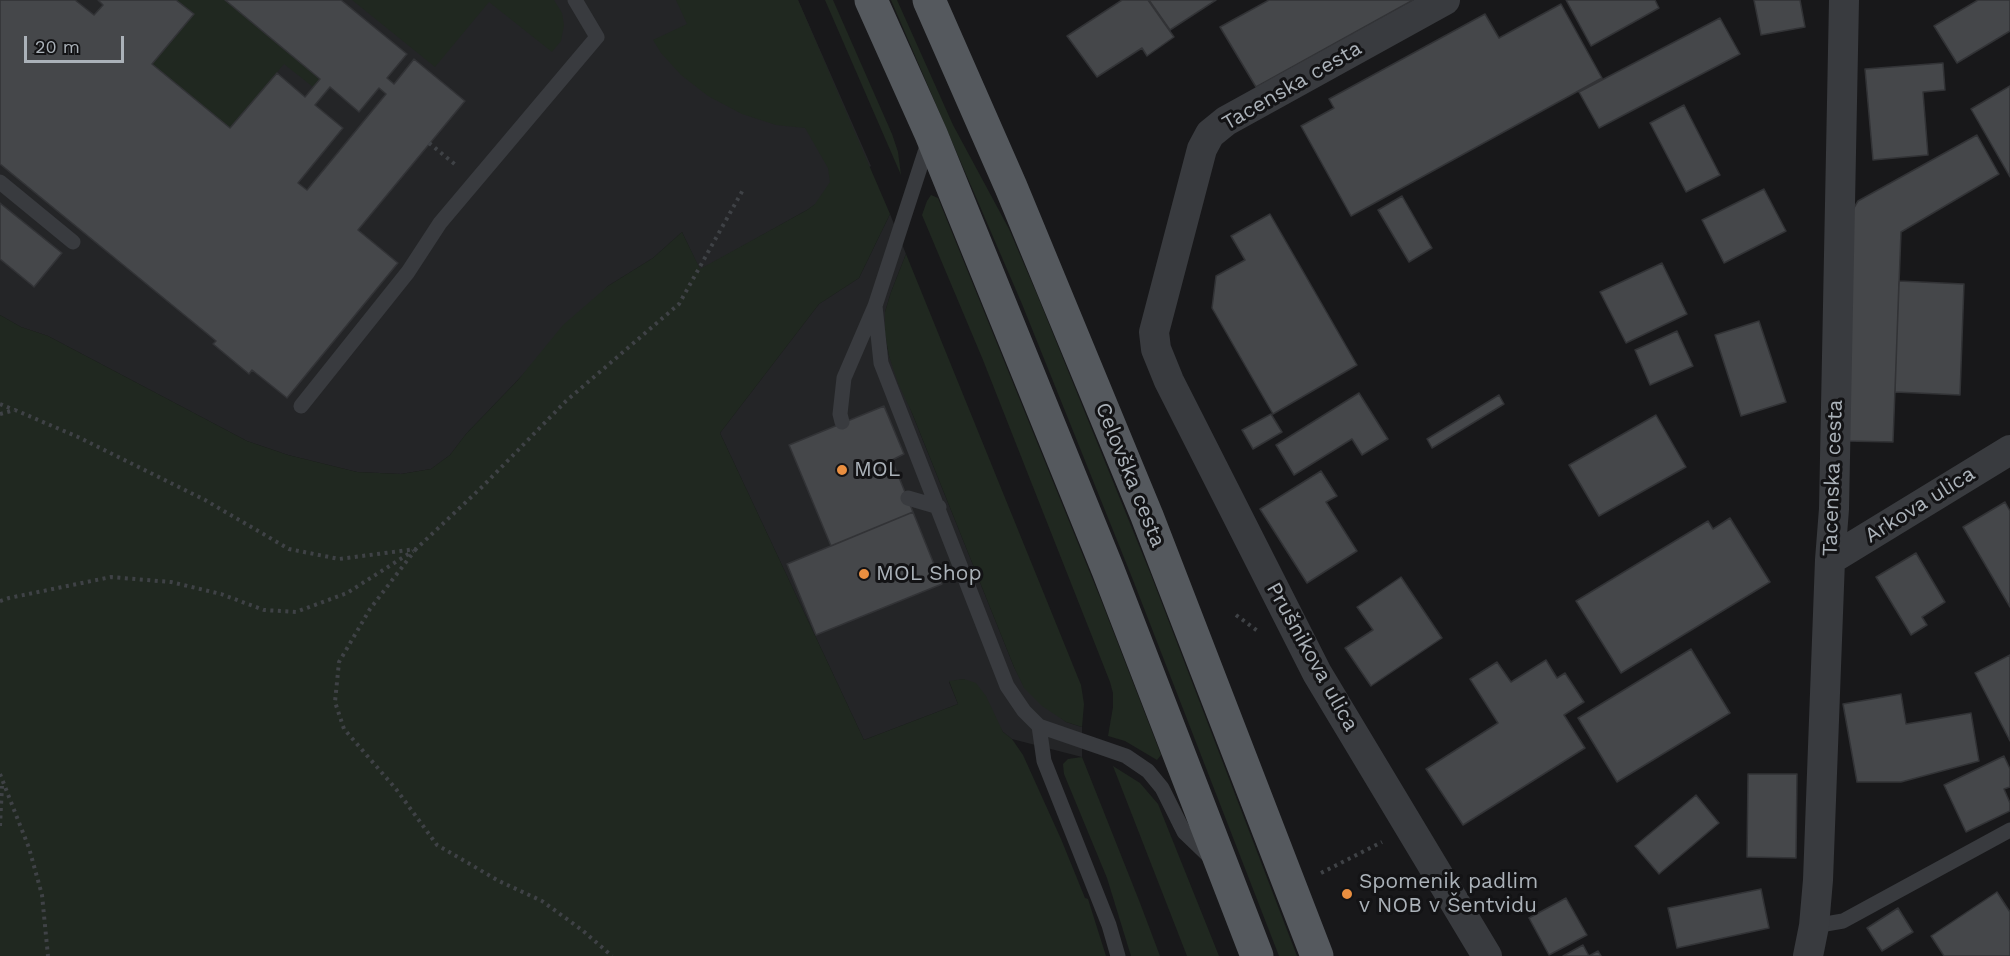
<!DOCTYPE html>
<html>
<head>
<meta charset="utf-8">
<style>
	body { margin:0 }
	#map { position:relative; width:2010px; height:956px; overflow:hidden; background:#18181a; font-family:"Work Sans",sans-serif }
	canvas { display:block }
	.scale { position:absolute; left:24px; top:36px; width:100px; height:27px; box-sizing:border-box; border:3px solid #abb2b9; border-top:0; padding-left:8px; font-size:18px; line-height:21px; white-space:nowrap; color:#abb2b9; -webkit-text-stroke:4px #131315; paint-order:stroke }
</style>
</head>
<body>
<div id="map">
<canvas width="2010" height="956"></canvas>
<div class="scale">20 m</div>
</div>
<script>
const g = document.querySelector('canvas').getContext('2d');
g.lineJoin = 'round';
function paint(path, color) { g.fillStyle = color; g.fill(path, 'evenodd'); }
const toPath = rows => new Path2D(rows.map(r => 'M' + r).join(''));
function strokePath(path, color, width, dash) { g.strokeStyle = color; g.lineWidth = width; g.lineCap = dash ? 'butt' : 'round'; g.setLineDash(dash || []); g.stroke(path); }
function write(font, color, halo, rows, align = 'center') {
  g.font = font + ' "Work Sans",sans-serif'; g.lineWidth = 6; g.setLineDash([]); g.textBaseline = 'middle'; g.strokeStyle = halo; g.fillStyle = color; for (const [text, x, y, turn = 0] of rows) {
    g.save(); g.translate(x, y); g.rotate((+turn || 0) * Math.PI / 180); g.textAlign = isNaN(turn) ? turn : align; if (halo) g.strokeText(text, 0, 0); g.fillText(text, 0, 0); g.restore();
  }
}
paint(toPath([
	[0,0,798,0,871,166,807,210,700,270,682,232,653,258,608,286,466,434,450,455,431,469,401,474,357,472,288,455,247,441,48,336,21,327,0,315],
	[890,214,906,254,891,292,885,312,885,334,889,356,1014,667,1025,688,1066,722,1082,727,1082,757,1012,739,1003,732,964,679,949,682,958,704,864,740,720,433,819,304,859,278]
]), '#242527');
paint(toPath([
	[176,0,225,0,320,79,313,87,284,64,230,128,152,64],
	[352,0,554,0,562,13,564,25,561,41,552,52,489,2,435,67],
	[676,0,798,0,890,214,859,278,819,304,720,433,864,740,958,704,949,681,964,679,976,683,986,696,1003,732,1012,739,1023,755,1061,839,1085,898,1088,899,1106,956,0,956,0,315,21,327,48,336,247,441,288,455,357,472,401,474,431,469,450,455,466,434,518,380,563,325,608,286,653,258,682,232,700,269,807,210,815,204,830,182,828,168,805,128,776,125,742,114,708,96,681,75,661,53,653,40,687,24],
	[825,0,833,0,892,134,898,152,901,175],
	[891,0,897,0,953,125,1009,229,1038,297,1151,575,1297,956,1279,956,1133,580,1022,304],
	[931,195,938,198,1101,600,1161,755,1157,760,1125,741,1108,736,1113,707,1113,693,1110,682,983,360,922,215,927,201],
	[906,254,1081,685,1084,704,1082,727,1066,722,1042,706,1024,688,1014,667,912,413,898,383,889,356,885,334,885,312,891,292],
	[1082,757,1140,903,1160,956,1131,956,1107,878,1064,774,1063,764,1068,759],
	[1113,766,1140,783,1158,804,1219,956,1187,956]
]), '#202820');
const building = toPath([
	[0,0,75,0,94,15,103,5,98,0,176,0,194,14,152,64,230,128,277,73,305,97,320,79,225,0,341,0,407,54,387,78,394,84,414,59,465,101,358,230,398,263,287,398,252,370,249,374,213,344,216,341,0,164,0,0],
	[330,87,359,112,379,88,386,94,307,190,298,183,343,128,315,105,330,87],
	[1122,0,1148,0,1174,37,1147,56,1142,48,1097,77,1067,36,1122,0],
	[1149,0,1216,0,1170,30,1149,0],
	[1269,0,1413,0,1256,87,1220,27,1269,0],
	[1566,0,1655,0,1659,8,1591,46,1566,0],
	[1754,0,1800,0,1805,27,1761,35,1754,0],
	[1978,0,2010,0,2010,31,1957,63,1934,26,1978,0],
	[1561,4,1602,78,1351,216,1301,126,1334,108,1329,99,1485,14,1499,38,1561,4],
	[1720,18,1740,54,1599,128,1579,92,1720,18],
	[1943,63,1945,90,1923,92,1928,155,1873,160,1865,69,1943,63],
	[2010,86,2010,177,1971,109,2010,86],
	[1684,105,1720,175,1686,192,1650,123,1684,105],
	[1977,135,1999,174,1901,232,1893,442,1846,441,1852,211,1858,201,1977,135],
	[1764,189,1786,231,1724,263,1702,220,1764,189],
	[1402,196,1432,248,1409,262,1378,210,1402,196],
	[0,203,62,253,34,287,0,259,0,203],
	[1270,214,1357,365,1273,414,1212,308,1216,276,1245,260,1231,236,1270,214],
	[1662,263,1687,314,1626,343,1600,292,1662,263],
	[1899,281,1964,284,1960,395,1895,392,1899,281],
	[1759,321,1786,402,1741,416,1715,335,1759,321],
	[1677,331,1693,366,1650,385,1635,350,1677,331],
	[1359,393,1388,439,1362,455,1352,439,1294,475,1276,445,1359,393],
	[1499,395,1504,404,1432,448,1427,439,1499,395],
	[884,406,904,454,892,460,913,512,831,546,789,445,884,406],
	[1271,414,1282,432,1253,449,1242,430,1271,414],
	[1656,415,1686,467,1599,516,1569,465,1656,415],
	[1321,471,1337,496,1326,502,1357,551,1307,583,1260,509,1321,471],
	[2005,502,2010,511,2010,607,1963,527,2005,502],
	[913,512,942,584,816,635,787,564,913,512],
	[1730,518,1770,582,1621,673,1576,601,1708,521,1713,529,1730,518],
	[1916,553,1945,602,1922,617,1927,625,1911,635,1876,577,1916,553],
	[1401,577,1442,638,1371,686,1345,648,1373,630,1357,607,1401,577],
	[1691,649,1730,713,1617,782,1578,718,1691,649],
	[2010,655,2010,741,1975,673,2010,655],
	[1546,660,1557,678,1565,673,1584,702,1564,715,1585,748,1463,825,1426,769,1498,723,1470,679,1497,662,1511,682,1546,660],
	[1901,694,1906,724,1971,713,1979,761,1901,782,1857,782,1843,704,1901,694],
	[2004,756,2010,769,2010,787,2004,789,2010,803,2010,811,1966,832,1944,785,2004,756],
	[1748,774,1797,774,1796,858,1747,857,1748,774],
	[1696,795,1719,823,1659,874,1635,846,1696,795],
	[1761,889,1769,928,1677,948,1668,908,1761,889],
	[1997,892,2010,912,2010,956,1944,956,1931,936,1997,892],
	[1566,898,1587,935,1549,955,1529,918,1566,898],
	[1898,908,1913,932,1882,951,1867,928,1898,908],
	[1583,945,1589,956,1598,951,1601,956,1563,956,1583,945]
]);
paint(building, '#45474a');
strokePath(building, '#323336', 1.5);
strokePath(toPath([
	[429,143,457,166],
	[0,404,14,410],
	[0,414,15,410,78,437,205,500,289,549,339,559,416,549,483,486,566,401,679,304,744,188],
	[416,549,370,609,339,662,335,702,344,729,396,789,437,845,499,881,542,901,582,930,612,956],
	[0,601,9,598,111,577,171,582,221,594,264,610,296,612,347,593,413,551],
	[1236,615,1259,632],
	[0,774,29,848,42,895,48,956],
	[0,826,2,786],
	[1321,873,1382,842]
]), '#3f4246', 4, [3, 4.5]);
strokePath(toPath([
	[929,140,875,306,881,363,1007,686,1024,711,1039,726,1126,756,1148,771,1162,788,1184,832,1209,856],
	[0,182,73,242],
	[301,406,408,272,440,223,597,37,575,0],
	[842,422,840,414,844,378,875,306],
	[908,498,939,507],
	[1039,726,1044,761,1109,925,1118,956],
	[1814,926,1843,921,2010,830]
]), '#393b3f', 15);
strokePath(toPath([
	[1445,0,1226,121,1210,134,1202,149,1154,332,1156,349,1169,381,1317,673,1487,956],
	[1830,560,2010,450],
	[1808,956,1814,926,1818,880,1830,560,1834,509,1844,0]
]), '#393b3f', 30);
strokePath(toPath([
	[871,0,931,134,1108,570,1257,956],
	[929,0,1011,187,1147,516,1317,956]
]), '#55595e', 33);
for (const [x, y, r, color] of [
	[842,470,6,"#ea8f40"],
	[864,574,6,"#ea8f40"],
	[1347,894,6,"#ea8f40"]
]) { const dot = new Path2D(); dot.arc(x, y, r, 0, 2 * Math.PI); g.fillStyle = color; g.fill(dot); strokePath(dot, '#131315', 2); }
write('21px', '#abb2b9', '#131315', [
	["Tacenska cesta",1292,86,-30],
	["Celovška cesta",1130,475,68],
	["Tacenska cesta",1833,478,-88],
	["Arkova ulica",1920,505,-32],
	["Prušnikova ulica",1312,657,61]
]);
write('21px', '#abb2b9', '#131315', [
	["MOL",854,470],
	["MOL Shop",876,574],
	["Spomenik padlim",1359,882],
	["v NOB v Šentvidu",1359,906]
], 'left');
</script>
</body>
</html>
